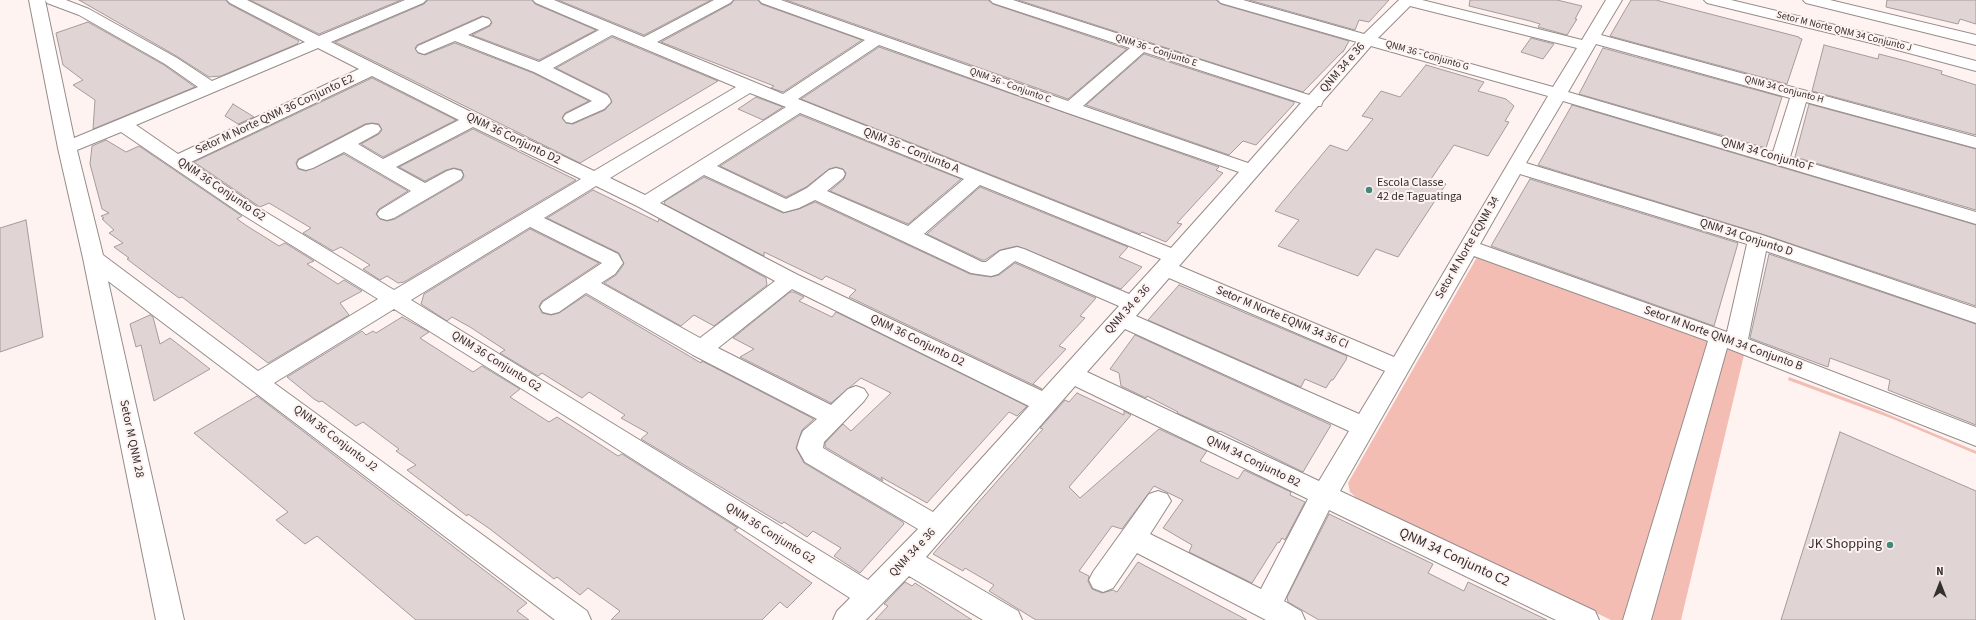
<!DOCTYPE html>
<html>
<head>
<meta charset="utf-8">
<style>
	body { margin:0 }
	#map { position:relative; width:1976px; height:620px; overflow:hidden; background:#fef3f1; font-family:"Source Sans 3",sans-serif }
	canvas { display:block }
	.north { position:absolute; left:1920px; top:564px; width:40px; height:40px; -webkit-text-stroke:3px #fef3f1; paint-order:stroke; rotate:0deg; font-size:11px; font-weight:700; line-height:16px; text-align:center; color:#343030 }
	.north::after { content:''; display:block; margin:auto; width:14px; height:18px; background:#343030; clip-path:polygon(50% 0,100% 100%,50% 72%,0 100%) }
</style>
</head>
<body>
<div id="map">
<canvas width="1976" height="620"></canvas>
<div class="north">N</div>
</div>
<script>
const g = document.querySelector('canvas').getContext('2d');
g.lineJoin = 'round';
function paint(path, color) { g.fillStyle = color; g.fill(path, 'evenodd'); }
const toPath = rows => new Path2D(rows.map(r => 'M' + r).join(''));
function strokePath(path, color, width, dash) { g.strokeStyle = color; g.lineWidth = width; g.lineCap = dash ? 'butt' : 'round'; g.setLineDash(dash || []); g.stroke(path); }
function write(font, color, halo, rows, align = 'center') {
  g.font = font + ' "Source Sans 3",sans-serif'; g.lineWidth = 4; g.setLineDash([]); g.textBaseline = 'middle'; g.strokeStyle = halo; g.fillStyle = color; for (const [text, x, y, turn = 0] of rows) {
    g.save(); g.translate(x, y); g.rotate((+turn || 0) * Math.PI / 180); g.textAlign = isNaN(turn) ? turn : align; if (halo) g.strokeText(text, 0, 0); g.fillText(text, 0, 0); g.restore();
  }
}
paint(toPath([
	[1477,257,1744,355,1681,620,1611,620,1359,500,1350,492,1348,483],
	[1789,377,1878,410,1976,451,1976,454,1893,419,1788,380]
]), '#f4bdb4');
const building = toPath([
	[79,0,226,0,229,4,299,41,297,44,221,76,209,77,178,57,79,0],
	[250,0,401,0,319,34,250,0],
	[428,0,532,0,535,4,596,30,539,60,472,35,490,26,492,23,489,18,482,16,417,45,415,48,418,53,425,55,455,43,533,73,589,101,565,113,562,118,566,123,573,124,605,110,612,102,608,94,556,68,612,37,718,81,580,163,335,42,424,4,428,0],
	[558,0,711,0,644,35,558,0],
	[734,0,758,0,761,4,862,40,783,92,771,88,774,86,661,42,731,4,734,0],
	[786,0,988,0,993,4,1127,49,1068,99,786,0],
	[1018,0,1216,0,1221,4,1349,41,1343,52,1342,52,1303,92,1018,0],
	[1249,0,1389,0,1369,22,1359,20,1355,30,1249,0],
	[1470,0,1557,0,1582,6,1575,19,1577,19,1567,35,1538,27,1540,24,1530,21,1469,6,1470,0],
	[1631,0,1656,0,1799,37,1799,38,1802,39,1787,84,1610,36,1631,0],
	[1887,0,1976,0,1976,24,1960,19,1958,24,1886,7,1887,0],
	[88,22,164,65,195,87,93,129,95,100,73,85,83,80,63,65,56,33,88,22],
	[1531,38,1554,44,1543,59,1521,52,1531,38],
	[1824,45,1878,59,1879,54,1906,61,1942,71,1941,74,1976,85,1976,135,1812,91,1824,45],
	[879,47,1219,167,1216,170,1223,173,1177,223,1182,224,1166,242,1142,232,1140,234,801,99,879,47],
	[1603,48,1782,97,1766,148,1579,94,1603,48],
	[1144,54,1294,102,1294,104,1256,145,1243,141,1229,155,1086,105,1144,54],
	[1426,65,1484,82,1478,91,1506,99,1514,106,1505,121,1509,122,1488,156,1454,145,1431,179,1446,184,1398,257,1376,249,1358,276,1278,246,1299,220,1275,211,1330,145,1347,151,1373,119,1362,116,1381,91,1400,97,1426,65],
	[372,78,456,120,383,157,361,144,379,134,382,130,379,124,372,123,365,124,298,159,296,163,298,169,306,171,344,154,408,191,379,209,376,214,380,219,387,221,395,219,462,180,464,176,462,170,454,168,446,170,425,181,399,167,473,129,576,180,404,282,398,283,387,276,380,280,363,269,370,265,341,247,333,251,303,233,311,228,269,203,260,207,194,162,372,78],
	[756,97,783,107,763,120,738,109,756,97],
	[233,104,254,117,238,124,225,116,233,104],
	[1809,104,1976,149,1976,210,1795,157,1809,104],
	[1572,105,1976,225,1976,306,1765,235,1538,165,1572,105],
	[800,115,961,179,908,224,830,191,844,179,846,173,843,169,836,167,829,169,806,187,786,197,720,166,800,115],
	[106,140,126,152,139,146,242,216,237,219,247,226,279,246,285,243,314,261,307,264,338,284,344,280,362,291,340,303,349,315,268,363,182,297,179,298,152,278,127,259,129,258,114,247,123,243,109,233,114,230,102,219,104,218,101,216,109,213,102,209,90,164,92,146,106,140],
	[704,177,783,213,799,209,815,202,970,274,991,277,999,275,1015,263,1096,298,1080,316,1085,318,1059,346,1066,349,1033,384,1042,389,849,297,856,290,826,276,822,280,764,252,764,256,664,204,665,201,704,177],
	[1530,179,1738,243,1714,326,1491,246,1530,179],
	[980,187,1128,247,1119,257,1142,267,1121,289,1017,246,1000,250,985,260,982,260,927,234,980,187],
	[593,190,658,222,659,219,766,278,767,285,714,326,694,315,681,326,604,283,616,275,624,264,619,253,547,218,593,190],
	[26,220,43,337,0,352,0,228,26,220],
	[530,229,599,263,542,301,539,306,542,313,551,315,559,313,586,295,701,363,702,361,814,419,802,430,796,448,804,463,903,522,904,524,860,573,834,556,841,548,813,531,807,537,784,522,782,524,641,439,648,433,621,418,625,415,589,392,582,398,542,373,538,376,500,353,505,350,470,327,452,317,447,321,421,304,424,294,530,229],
	[1769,254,1976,324,1976,425,1888,390,1890,380,1830,358,1828,367,1817,363,1750,338,1769,254],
	[1179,285,1347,356,1346,360,1333,380,1331,380,1326,388,1305,379,1301,387,1148,320,1179,285],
	[790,292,794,292,804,297,799,301,832,317,836,312,1027,406,1017,416,1009,412,927,503,881,477,883,481,825,447,825,443,843,424,851,431,891,393,861,378,831,403,740,357,754,349,733,338,790,292],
	[150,315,153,317,160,344,170,338,210,369,154,401,141,345,136,347,130,324,150,315],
	[402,317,429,332,420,338,473,372,482,366,520,389,510,397,549,422,557,417,618,456,622,454,738,528,734,530,812,583,787,608,780,602,762,620,611,620,620,611,588,588,580,595,557,577,554,579,490,529,468,514,467,516,407,470,416,465,396,451,399,449,363,422,356,426,322,401,319,402,314,399,287,377,362,331,366,335,373,331,376,333,402,317],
	[1135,335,1331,425,1303,472,1220,431,1219,432,1177,413,1178,412,1147,396,1146,398,1121,386,1119,373,1110,369,1135,335],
	[1077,393,1124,415,1124,411,1131,415,1069,487,1080,498,1159,429,1207,451,1200,461,1238,479,1244,470,1291,492,1290,495,1305,502,1285,540,1282,538,1279,543,1278,542,1252,583,1189,552,1192,545,1163,528,1183,500,1154,486,1122,529,1112,526,1079,571,1089,576,1088,581,1092,589,1102,593,1113,590,1117,592,1138,562,1247,620,1036,620,989,591,994,585,965,568,963,571,933,554,1043,429,1040,428,1065,400,1069,402,1077,393],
	[257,396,527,603,517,611,529,620,416,620,317,536,305,544,276,520,288,512,194,433,257,396],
	[1840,432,1976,491,1976,620,1781,620,1840,432],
	[1329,514,1433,564,1428,573,1464,591,1468,582,1547,620,1319,620,1288,602,1287,597,1329,514],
	[905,582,912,586,915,583,972,620,875,620,888,606,884,604,905,582]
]);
paint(building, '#e0d5d4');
strokePath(building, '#a59b9a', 1);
const minor = toPath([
	[29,0,66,0,89,9,177,58,212,81,305,42,230,3,227,0,247,0,319,36,405,0,426,0,423,3,331,42,479,116,594,171,736,87,612,35,553,68,607,95,610,99,611,102,604,109,572,123,566,122,563,118,566,114,592,101,534,72,455,41,424,54,418,52,416,49,418,46,483,17,489,19,491,22,489,25,468,35,539,62,599,30,536,3,533,0,554,0,644,37,714,0,733,0,730,3,657,42,783,94,865,40,762,3,759,0,781,0,1068,101,1130,48,993,3,990,0,1013,0,1309,95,1357,42,1221,3,1218,0,1243,0,1364,34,1399,0,1422,0,1582,40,1606,0,1622,0,1601,35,1976,137,1976,148,1806,102,1790,157,1976,212,1976,224,1563,101,1526,163,1765,236,1976,308,1976,323,1766,251,1748,339,1976,427,1976,446,1727,348,1651,620,1623,620,1708,341,1474,256,1340,491,1595,611,1599,620,1556,620,1329,510,1284,601,1301,611,1305,620,1266,620,1137,553,1113,588,1103,592,1093,588,1089,580,1093,572,1149,494,1158,491,1167,494,1171,501,1150,534,1261,589,1308,499,1075,386,926,557,1018,611,1022,620,983,620,909,576,866,620,833,620,837,611,850,598,575,422,394,309,274,383,587,611,591,620,555,620,108,281,184,620,156,620,83,258,58,148,29,0],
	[45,0,47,3,79,15,165,64,198,87,74,138,45,0],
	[1410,6,1577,48,1553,87,1378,38,1410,6],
	[1596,44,1790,98,1773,152,1568,92,1596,44],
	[879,45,1065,112,1239,172,1171,248,798,99,879,45],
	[1371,46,1548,96,1394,357,1179,266,1318,106,1321,106,1323,101,1371,46],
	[318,48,359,69,178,154,136,125,318,48],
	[1144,52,1301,103,1248,163,1083,106,1144,52],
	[372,76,459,120,383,159,358,144,378,133,381,129,378,125,372,124,366,125,299,160,297,164,299,168,306,170,313,168,344,152,411,191,380,210,377,214,380,218,387,220,394,218,461,179,463,175,461,171,454,169,447,171,425,183,396,167,473,127,581,179,394,290,254,205,191,162,372,76],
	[750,93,786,107,645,195,610,178,750,93],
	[800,113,964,179,908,226,827,191,843,178,845,174,843,170,836,168,829,170,807,188,786,199,717,166,800,113],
	[121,132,240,213,378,299,258,371,103,255,77,150,121,132],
	[1520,174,1747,244,1727,332,1480,244,1520,174],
	[704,175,784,212,799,208,815,200,971,273,991,276,998,274,1015,261,1119,306,1042,391,798,275,660,203,704,175],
	[980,185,1161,259,1129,294,1024,249,1017,247,1000,251,986,262,982,262,924,234,980,185],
	[596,186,639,207,775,281,700,338,601,283,615,274,623,263,618,254,544,218,596,186],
	[530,227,602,263,543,302,540,307,543,312,551,314,559,312,586,293,693,355,817,419,803,431,800,438,797,448,805,462,918,529,868,580,411,300,530,227],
	[1169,278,1385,371,1359,414,1136,316,1169,278],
	[792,289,1029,406,933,512,823,448,824,442,864,401,868,395,864,389,856,386,848,389,831,405,718,348,792,289],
	[1125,329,1349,431,1319,481,1087,372,1125,329]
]);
const major = toPath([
	[1704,0,1731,0,1881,36,1976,61,1976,71,1871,43,1707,3,1704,0],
	[1803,0,1830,0,1976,35,1976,45,1806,3,1803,0]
]);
strokePath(minor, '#968d8b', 2);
strokePath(major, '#968d8b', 2);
paint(minor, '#fff');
paint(major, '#fff');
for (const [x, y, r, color] of [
	[1369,190,4,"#458778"],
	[1890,545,4,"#458778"]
]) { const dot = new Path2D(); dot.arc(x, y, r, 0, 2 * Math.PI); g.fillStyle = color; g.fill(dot); strokePath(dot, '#fef3f1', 1.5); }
write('10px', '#343030', '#fef3f1', [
	["Setor M Norte QNM 34 Conjunto J",1844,32,14],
	["QNM 36 - Conjunto E",1156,51,18],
	["QNM 36 - Conjunto G",1427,56,16],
	["QNM 36 - Conjunto C",1010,86,20],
	["QNM 34 Conjunto H",1784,90,15]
]);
write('12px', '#343030', '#fef3f1', [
	["QNM 34 e 36",1343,68,-49],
	["Setor M Norte QNM 36 Conjunto E2",275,115,-25],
	["QNM 36 Conjunto D2",513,139,26],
	["QNM 36 - Conjunto A",911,151,22],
	["QNM 34 Conjunto F",1767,155,16],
	["QNM 36 Conjunto G2",221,190,34],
	["QNM 34 Conjunto D",1746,238,18],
	["Setor M Norte EQNM 34",1468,248,-60],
	["QNM 34 e 36",1128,310,-48],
	["Setor M Norte EQNM 34 36 CI",1282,318,23],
	["Setor M Norte QNM 34 Conjunto B",1723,339,20],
	["QNM 36 Conjunto D2",917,341,26],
	["QNM 36 Conjunto G2",496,362,32],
	["Setor M QNM 28",131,439,78],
	["QNM 36 Conjunto J2",335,439,37],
	["QNM 34 Conjunto B2",1253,462,26],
	["QNM 36 Conjunto G2",770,534,32],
	["QNM 34 e 36",913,553,-47]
]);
write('12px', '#343030', '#fef3f1', [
	["Escola Classe",1377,183],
	["42 de Taguatinga",1377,197]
], 'left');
write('14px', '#343030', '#fef3f1', [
	["JK Shopping",1882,545]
], 'right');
write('14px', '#343030', '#fef3f1', [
	["QNM 34 Conjunto C2",1454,558,25]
]);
</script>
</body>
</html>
